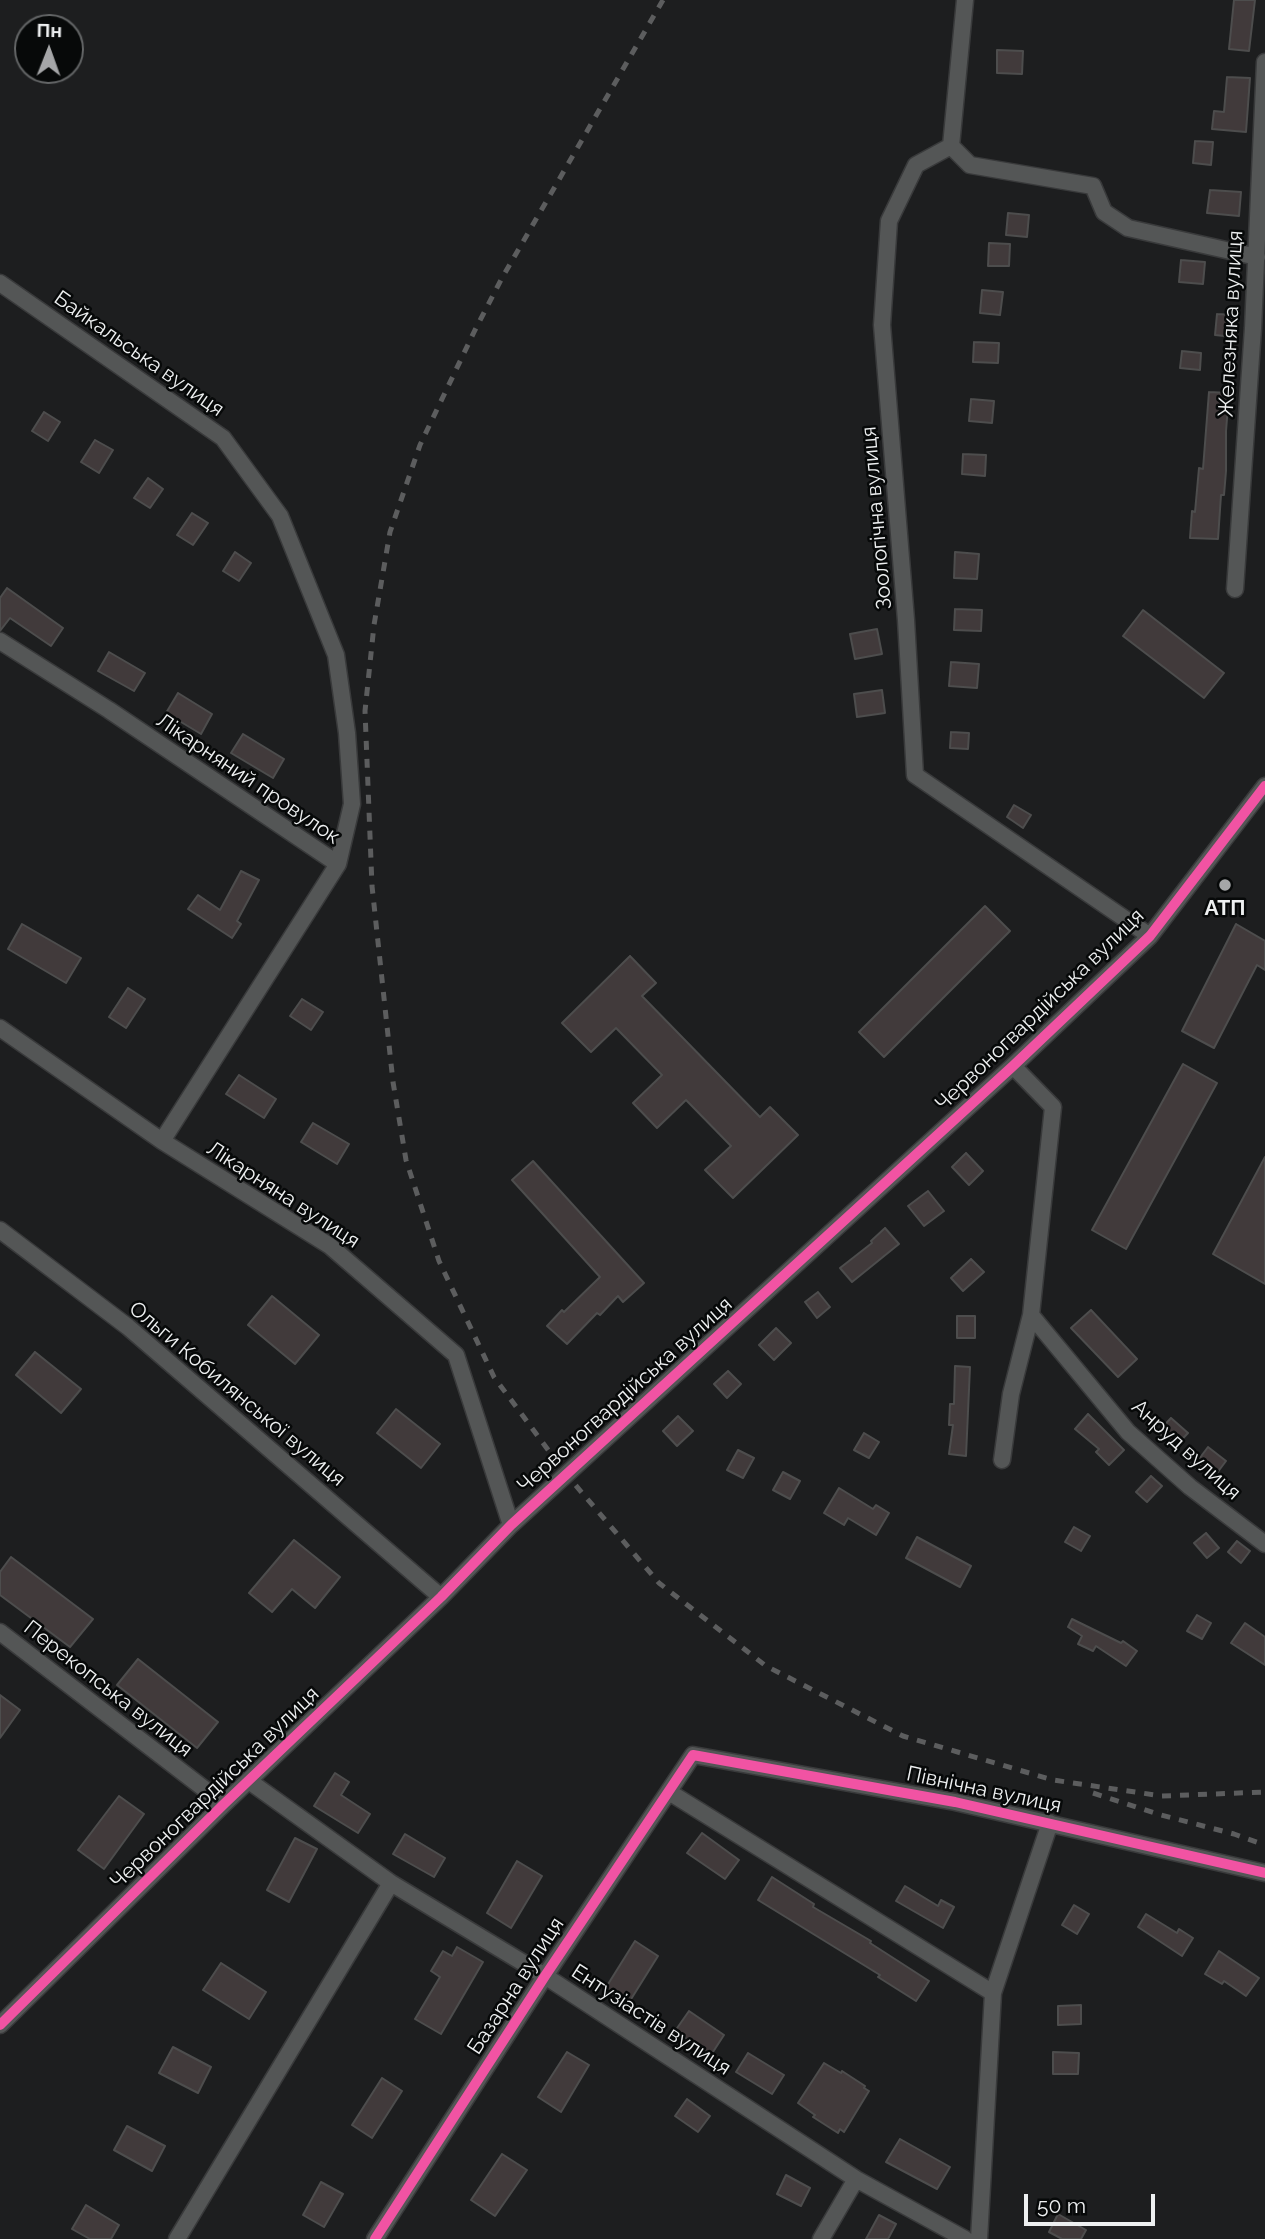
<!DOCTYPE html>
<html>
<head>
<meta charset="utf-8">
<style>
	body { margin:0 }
	#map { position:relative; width:1265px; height:2239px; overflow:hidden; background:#1d1e1f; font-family:Raleway,sans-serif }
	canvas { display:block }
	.north { position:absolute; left:14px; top:14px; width:70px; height:70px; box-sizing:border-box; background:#070909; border:2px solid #636566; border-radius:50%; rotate:1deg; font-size:19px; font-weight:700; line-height:28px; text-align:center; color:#eef0f1 }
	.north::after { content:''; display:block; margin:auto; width:24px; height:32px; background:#a5a6a8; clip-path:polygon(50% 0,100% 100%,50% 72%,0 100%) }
	.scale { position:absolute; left:1024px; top:2194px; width:131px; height:32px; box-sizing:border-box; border:4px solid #eef0f1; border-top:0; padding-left:9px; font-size:21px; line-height:24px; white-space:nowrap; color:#eef0f1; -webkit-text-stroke:5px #070909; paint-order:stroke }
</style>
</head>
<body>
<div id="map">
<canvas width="1265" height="2239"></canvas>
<div class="north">Пн</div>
<div class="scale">50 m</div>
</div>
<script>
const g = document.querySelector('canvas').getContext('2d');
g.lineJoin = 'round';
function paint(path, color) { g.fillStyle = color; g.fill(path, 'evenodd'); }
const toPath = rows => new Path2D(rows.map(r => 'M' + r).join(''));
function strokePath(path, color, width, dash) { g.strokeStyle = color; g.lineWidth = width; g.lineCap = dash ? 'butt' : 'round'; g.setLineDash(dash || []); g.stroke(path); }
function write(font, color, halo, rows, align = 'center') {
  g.font = font + ' Raleway,sans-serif'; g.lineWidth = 5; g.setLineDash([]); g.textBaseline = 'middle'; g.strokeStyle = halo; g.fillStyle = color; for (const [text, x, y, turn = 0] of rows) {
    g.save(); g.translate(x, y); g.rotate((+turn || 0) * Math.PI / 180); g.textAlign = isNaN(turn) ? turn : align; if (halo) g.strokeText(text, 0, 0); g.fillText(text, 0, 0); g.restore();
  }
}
const building = toPath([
	[1234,0,1255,0,1249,51,1229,49,1234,0],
	[997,50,1023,51,1022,74,997,73,997,50],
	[1227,77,1250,78,1246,132,1212,129,1214,111,1224,112,1227,77],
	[1195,141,1213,142,1211,165,1193,163,1195,141],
	[1210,190,1241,192,1239,216,1207,213,1210,190],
	[1008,213,1029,215,1027,237,1006,235,1008,213],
	[989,243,1010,244,1009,266,988,266,989,243],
	[1181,260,1205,262,1203,284,1179,282,1181,260],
	[982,290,1003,292,1000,315,980,313,982,290],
	[1217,314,1235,315,1233,337,1215,335,1217,314],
	[974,342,999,343,998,363,973,362,974,342],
	[1182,351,1201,353,1200,370,1180,368,1182,351],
	[1209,392,1229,393,1226,431,1226,471,1224,495,1221,495,1218,539,1190,538,1192,511,1195,512,1199,468,1203,469,1209,392],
	[971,399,994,401,992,423,969,421,971,399],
	[44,412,60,422,48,441,32,431,44,412],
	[95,440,113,450,99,473,81,462,95,440],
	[963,454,986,455,985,476,962,474,963,454],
	[148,478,163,489,150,508,134,498,148,478],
	[192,513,208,523,193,545,177,535,192,513],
	[235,552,251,563,239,581,223,571,235,552],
	[955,552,979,554,977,579,954,578,955,552],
	[7,588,63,628,51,646,10,618,0,631,0,598,7,588],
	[955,609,982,610,981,631,954,630,955,609],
	[1143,610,1224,673,1204,698,1123,636,1143,610],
	[877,629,882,654,855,659,850,634,877,629],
	[109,652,145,673,134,691,98,671,109,652],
	[951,662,979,664,977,688,949,686,951,662],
	[882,690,885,713,857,717,854,694,882,690],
	[178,693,212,714,201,734,166,713,178,693],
	[951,732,969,733,968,749,950,748,951,732],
	[243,734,284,759,273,778,231,753,243,734],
	[1014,805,1031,815,1023,828,1007,817,1014,805],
	[241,871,259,880,237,921,241,924,232,938,188,909,198,895,220,910,241,871],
	[985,906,1010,931,884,1057,859,1032,985,906],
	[22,924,81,958,66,983,8,949,22,924],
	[1236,924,1265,941,1265,970,1257,965,1214,1048,1182,1031,1236,924],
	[630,956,656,983,642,996,760,1117,770,1107,798,1135,733,1198,705,1170,731,1146,686,1100,657,1128,633,1103,662,1075,616,1028,591,1052,562,1023,630,956],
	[128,988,145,999,126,1028,109,1017,128,988],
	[302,999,323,1012,311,1030,290,1016,302,999],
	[1183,1064,1217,1083,1126,1249,1092,1230,1183,1064],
	[239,1075,276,1099,264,1118,226,1094,239,1075],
	[313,1123,349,1144,337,1164,301,1142,313,1123],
	[966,1153,983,1171,969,1185,952,1167,966,1153],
	[1265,1157,1265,1284,1213,1254,1265,1157],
	[533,1161,644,1283,623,1302,618,1296,600,1315,597,1313,567,1344,547,1326,562,1310,564,1312,600,1277,512,1180,533,1161],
	[928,1191,944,1211,924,1226,908,1206,928,1191],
	[885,1228,899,1244,852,1282,840,1268,872,1243,871,1241,885,1228],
	[971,1259,984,1272,963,1291,951,1278,971,1259],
	[818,1292,830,1307,817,1318,805,1302,818,1292],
	[272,1296,319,1335,295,1364,248,1325,272,1296],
	[1091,1310,1137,1359,1118,1377,1071,1328,1091,1310],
	[957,1316,975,1316,975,1338,957,1338,957,1316],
	[776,1328,791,1343,774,1360,759,1345,776,1328],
	[35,1352,81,1389,61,1413,16,1375,35,1352],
	[955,1366,970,1367,966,1456,949,1454,953,1425,949,1425,950,1404,954,1404,955,1366],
	[728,1371,741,1384,727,1398,714,1384,728,1371],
	[396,1409,440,1444,421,1468,377,1433,396,1409],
	[1088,1414,1124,1450,1109,1465,1096,1452,1099,1449,1075,1429,1088,1414],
	[678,1416,693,1431,677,1446,663,1431,678,1416],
	[1171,1418,1188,1433,1175,1447,1158,1432,1171,1418],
	[864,1433,879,1442,869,1458,854,1450,864,1433],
	[1208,1447,1226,1461,1214,1477,1196,1463,1208,1447],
	[738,1450,754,1458,743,1478,727,1470,738,1450],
	[783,1472,800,1481,790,1499,773,1490,783,1472],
	[1151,1476,1162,1486,1147,1502,1136,1492,1151,1476],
	[839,1488,873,1509,876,1505,889,1513,876,1535,848,1518,844,1525,824,1513,839,1488],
	[1074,1527,1090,1536,1081,1551,1065,1542,1074,1527],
	[1206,1533,1219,1548,1207,1558,1194,1543,1206,1533],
	[917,1537,971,1566,960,1587,906,1558,917,1537],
	[294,1540,340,1577,315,1608,292,1589,272,1612,249,1593,294,1540],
	[1237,1541,1250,1551,1241,1563,1228,1552,1237,1541],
	[11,1557,93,1619,70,1647,0,1595,0,1572,11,1557],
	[1197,1615,1211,1623,1202,1639,1187,1631,1197,1615],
	[1072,1619,1121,1643,1123,1641,1137,1651,1126,1666,1096,1646,1093,1651,1078,1644,1082,1636,1068,1627,1072,1619],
	[1245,1623,1265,1637,1265,1665,1231,1643,1245,1623],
	[138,1659,218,1722,197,1748,117,1685,138,1659],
	[0,1695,20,1710,0,1738,0,1695],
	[335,1773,349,1782,341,1795,370,1814,358,1833,314,1806,335,1773],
	[119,1796,144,1814,104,1869,78,1850,119,1796],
	[702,1833,739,1860,725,1879,687,1853,702,1833],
	[405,1834,445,1858,434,1877,393,1854,405,1834],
	[295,1838,317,1849,289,1902,267,1890,295,1838],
	[517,1861,542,1876,511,1928,487,1913,517,1861],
	[772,1877,814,1904,813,1907,871,1941,870,1943,929,1981,916,2001,878,1977,880,1975,758,1900,772,1877],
	[905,1886,938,1906,941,1900,954,1907,943,1928,896,1901,905,1886],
	[1074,1905,1089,1914,1077,1934,1062,1925,1074,1905],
	[1146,1914,1177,1933,1179,1929,1193,1938,1182,1956,1138,1927,1146,1914],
	[635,1941,658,1956,628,2004,605,1989,635,1941],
	[457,1947,483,1962,441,2034,415,2019,440,1977,431,1971,443,1951,452,1956,457,1947],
	[1219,1951,1259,1978,1246,1996,1224,1981,1222,1984,1205,1974,1219,1951],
	[221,1963,266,1992,249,2019,203,1990,221,1963],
	[1081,2005,1081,2024,1058,2025,1058,2006,1081,2005],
	[689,2011,724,2035,711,2055,675,2031,689,2011],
	[173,2047,211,2067,198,2093,159,2073,173,2047],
	[567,2052,589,2065,561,2112,538,2097,567,2052],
	[1053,2052,1079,2053,1078,2074,1053,2074,1053,2052],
	[748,2053,784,2075,772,2094,736,2072,748,2053],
	[824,2063,841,2073,842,2071,865,2086,864,2088,869,2091,844,2132,840,2129,838,2133,813,2117,815,2115,798,2103,824,2063],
	[382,2078,402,2091,372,2138,352,2125,382,2078],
	[687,2099,710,2116,698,2132,675,2116,687,2099],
	[127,2126,165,2146,152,2171,114,2150,127,2126],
	[900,2139,950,2167,937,2189,886,2162,900,2139],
	[502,2154,527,2170,495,2216,471,2200,502,2154],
	[786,2175,810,2188,801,2206,777,2194,786,2175],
	[321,2182,343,2194,324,2227,303,2215,321,2182],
	[86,2205,119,2225,111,2239,90,2239,72,2229,86,2205],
	[1058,2214,1086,2230,1081,2239,1062,2239,1049,2232,1058,2214],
	[879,2215,896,2224,888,2239,866,2239,879,2215]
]);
paint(building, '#413a3b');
strokePath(building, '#4d4d4d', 2);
const minor = toPath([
	[965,0,951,146,916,165,889,221,882,325,906,620,915,775,1150,936],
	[951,146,970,165,1093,186,1104,212,1128,228,1257,257],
	[0,283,223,438,280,516,336,655,347,733,352,804,338,864],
	[1235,589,1253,328,1265,62],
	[0,641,109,710,338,864,162,1141],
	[0,1028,162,1141,330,1246,456,1355,511,1525],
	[0,1230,128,1327,441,1597],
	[1031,1315,1128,1432,1190,1487,1265,1544],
	[1002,1460,1011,1394,1031,1315,1053,1107,1013,1066],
	[0,1632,224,1804],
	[249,1781,391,1883,545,1976,856,2179,965,2239],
	[669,1792,993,1993],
	[0,2025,224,1804,441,1597,511,1525,1013,1066,1150,936,1265,786],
	[177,2239,391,1883],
	[375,2239,545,1976,693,1755,955,1802,1265,1873],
	[821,2239,856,2179],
	[979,2239,993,1993,1050,1823]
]);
strokePath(minor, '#393a3b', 19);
strokePath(minor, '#545656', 16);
strokePath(toPath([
	[663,0,502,278,475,330,420,445,390,532,374,625,365,711,372,886,393,1082,406,1160,439,1261,494,1377,566,1474,659,1583,766,1666,903,1736,1053,1780,1162,1796,1265,1792],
	[1093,1793,1161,1815,1234,1834,1265,1845]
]), '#5c5d5e', 5, [9, 9]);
strokePath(toPath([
	[0,2025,224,1804,441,1597,511,1525,1013,1066,1150,936,1265,786],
	[375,2239,545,1976,693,1755,955,1802,1265,1873]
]), '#f153a3', 10);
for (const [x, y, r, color] of [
	[1225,885,7,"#a5a6a8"]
]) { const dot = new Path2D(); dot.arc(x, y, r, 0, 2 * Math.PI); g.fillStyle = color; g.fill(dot); strokePath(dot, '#070909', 2.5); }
write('21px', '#eef0f1', '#070909', [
	["Железняка вулиця",1231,324,-87],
	["Байкальська вулиця",139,354,35],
	["Зоологічна вулиця",877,518,-95],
	["Лікарняний провулок",248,779,34],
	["Червоногвардійська вулиця",1040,1010,-44],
	["Лікарняна вулиця",283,1195,33],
	["Ольги Кобилянської вулиця",237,1394,40],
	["Червоногвардійська вулиця",625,1395,-42],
	["Анруд вулиця",1186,1450,42],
	["Перекопська вулиця",108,1689,38],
	["Червоногвардійська вулиця",215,1788,-44],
	["Північна вулиця",984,1790,12],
	["Базарна вулиця",516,1986,-57],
	["Ентузіастів вулиця",651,2020,33]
]);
write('bold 21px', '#eef0f1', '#070909', [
	["АТП",1225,909]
]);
</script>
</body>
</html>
